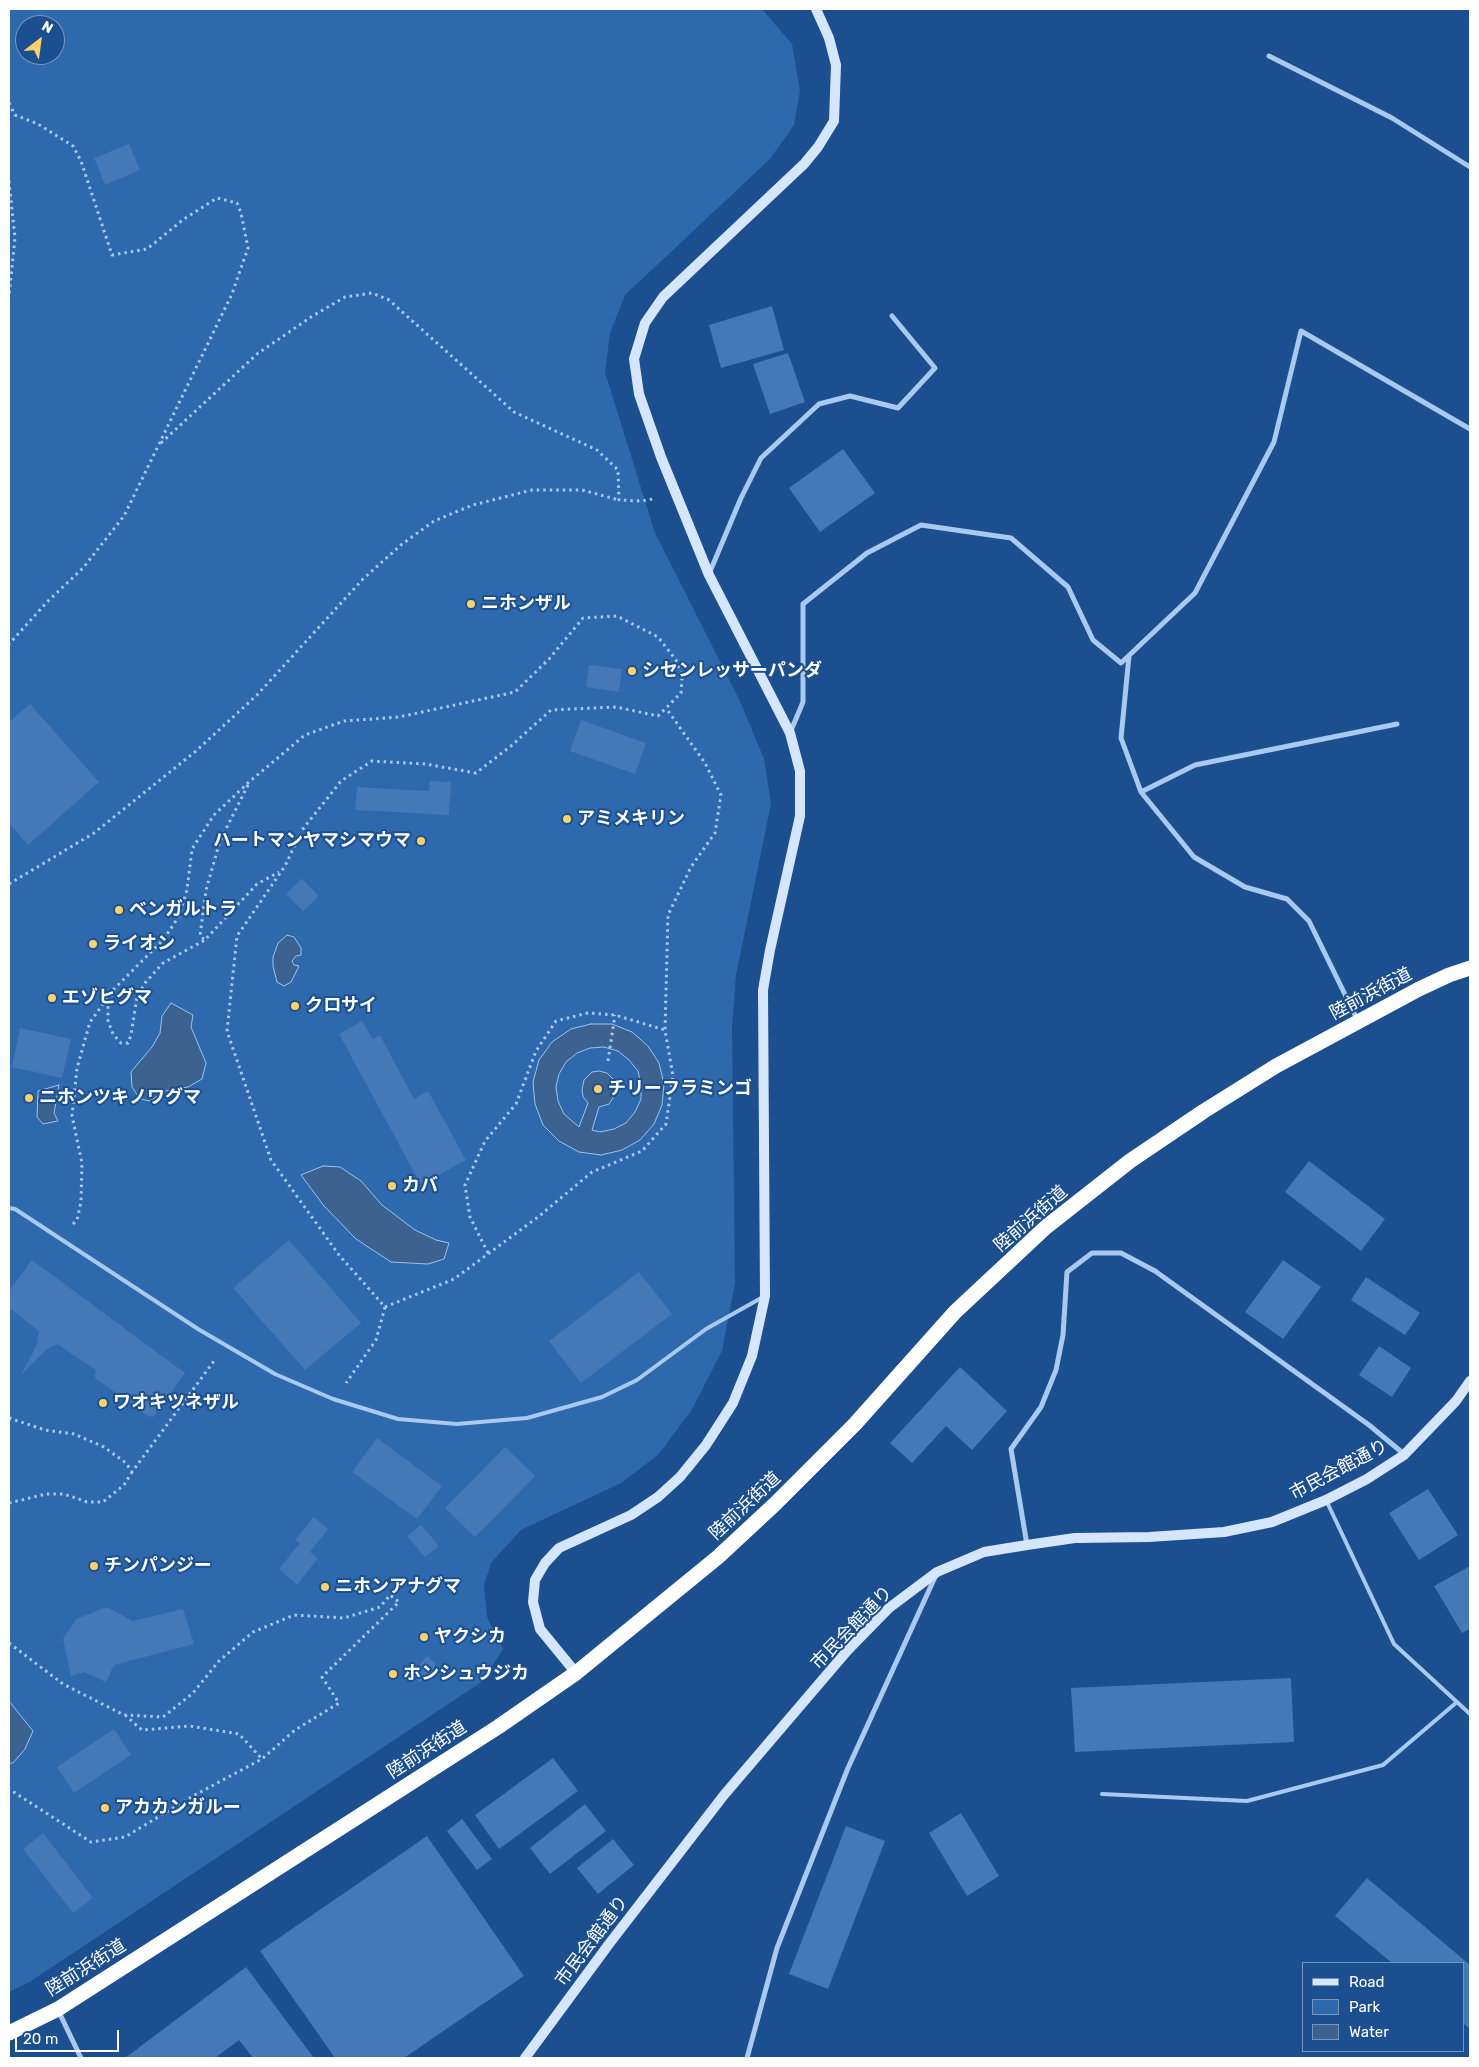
<!DOCTYPE html>
<html>
<head>
<meta charset="utf-8">
<style>
	body { margin:0 }
	#map { position:relative; width:1479px; height:2067px; overflow:hidden; background:#1b4f8f; font-family:Rubik,sans-serif }
	canvas { display:block }
	.frame { position:absolute; inset:0; border:10px solid #fff; pointer-events:none }
	.legend { position:absolute; left:1302px; top:1962px; width:162px; height:90px; box-sizing:border-box; background:#1b4f8f; border:1px solid #7695bc; margin:0; padding:6px 9px; list-style:none; font-size:15px; color:#fff }
	.legend li { display:flex; align-items:center; gap:10px; height:25px }
	.legend b { width:25px; border:1px solid #7695bc }
	.north { position:absolute; left:15px; top:15px; width:50px; height:50px; box-sizing:border-box; background:#1b4f8f; border:1px solid #7695bc; border-radius:50%; rotate:30deg; font-size:14px; font-weight:700; line-height:20px; text-align:center; color:#fff }
	.north::after { content:''; display:block; margin:auto; width:18px; height:22px; background:#ffd166; clip-path:polygon(50% 0,100% 100%,50% 72%,0 100%) }
	.scale { position:absolute; left:15px; top:2030px; width:104px; height:22px; box-sizing:border-box; border:2px solid #fff; border-top:0; padding-left:6px; font-size:15px; line-height:18px; white-space:nowrap; color:#fff; -webkit-text-stroke:4px #1b4f8f; paint-order:stroke }
</style>
</head>
<body>
<div id="map">
<canvas width="1479" height="2067"></canvas>
<div class="frame"></div>
<ul class="legend">
<li><b style="height:6px;background:#d6e6fa"></b>Road</li>
<li><b style="height:14px;background:#2e69ad"></b>Park</li>
<li><b style="height:14px;background:#3c6290"></b>Water</li>
</ul>
<div class="north">N</div>
<div class="scale">20 m</div>
</div>
<script>
const g = document.querySelector('canvas').getContext('2d');
g.lineJoin = 'round';
function paint(path, color) { g.fillStyle = color; g.fill(path, 'evenodd'); }
const toPath = rows => new Path2D(rows.map(r => 'M' + r).join(''));
function strokePath(path, color, width, dash) { g.strokeStyle = color; g.lineWidth = width; g.lineCap = dash ? 'butt' : 'round'; g.setLineDash(dash || []); g.stroke(path); }
function write(font, color, halo, rows, align = 'center') {
  g.font = font + ' Rubik,"Noto Sans JP",sans-serif'; g.lineWidth = 4; g.setLineDash([]); g.textBaseline = 'middle'; g.strokeStyle = halo; g.fillStyle = color; for (const [text, x, y, turn = 0] of rows) {
    g.save(); g.translate(x, y); g.rotate((+turn || 0) * Math.PI / 180); g.textAlign = isNaN(turn) ? turn : align; if (halo) g.strokeText(text, 0, 0); g.fillText(text, 0, 0); g.restore();
  }
}
paint(toPath([
	[9,9,762,9,792,44,800,91,794,125,770,159,625,295,610,333,605,372,655,533,740,701,764,759,771,804,736,975,732,1027,735,1283,722,1351,691,1411,658,1455,621,1483,521,1530,491,1563,484,1585,487,1617,503,1649,483,1681,31,1981,9,1992],
	[25,25,55,25,55,55,25,55]
]), '#2e69ad');
const water = toPath([
	[287,935,294,937,301,948,301,955,296,956,292,961,294,965,299,966,291,982,284,986,277,982,273,966,273,957,278,943,287,935],
	[171,1003,193,1015,191,1027,206,1063,202,1079,188,1087,165,1091,150,1101,140,1099,132,1087,131,1072,152,1047,160,1033,162,1016,171,1003],
	[591,1024,612,1024,632,1032,648,1046,659,1063,664,1084,662,1105,654,1124,640,1140,622,1150,601,1155,579,1152,559,1141,543,1125,535,1104,533,1082,539,1060,552,1042,571,1029,591,1024],
	[604,1047,618,1051,629,1060,638,1071,641,1085,641,1099,635,1112,626,1123,614,1129,600,1132,592,1130,599,1107,609,1104,615,1095,616,1083,613,1079,607,1073,599,1071,592,1072,584,1080,582,1090,583,1097,588,1103,579,1127,564,1114,558,1101,556,1087,559,1074,566,1062,577,1053,590,1048,604,1047],
	[59,1085,54,1113,58,1121,43,1124,37,1117,38,1091,59,1085],
	[323,1166,340,1167,361,1181,382,1205,415,1230,436,1240,449,1243,444,1259,428,1264,391,1262,356,1239,324,1206,301,1175,323,1166],
	[9,1701,33,1731,25,1749,13,1763,9,1763,9,1701]
]);
paint(water, '#3c6290');
strokePath(water, '#9cc4f0', 1);
paint(toPath([
	[129,144,140,170,105,185,94,158],
	[772,306,784,350,721,368,709,325],
	[788,353,805,402,770,414,753,364],
	[843,449,875,493,820,532,789,488],
	[589,665,622,669,619,692,586,687],
	[30,704,99,782,28,845,9,823,9,722],
	[581,720,646,743,635,774,570,751],
	[430,781,451,782,449,815,355,810,357,787,429,791],
	[302,879,319,896,303,911,286,894],
	[362,1021,373,1039,380,1035,414,1099,428,1091,466,1160,421,1185,339,1034],
	[20,1028,71,1039,62,1078,12,1067],
	[1309,1161,1385,1219,1361,1251,1285,1192],
	[289,1240,361,1323,305,1370,233,1288],
	[32,1260,185,1373,153,1417,148,1416,106,1386,95,1378,96,1370,57,1344,46,1350,21,1375,37,1344,39,1331,9,1308,9,1291],
	[1283,1260,1321,1287,1283,1339,1245,1312],
	[639,1272,672,1314,581,1383,549,1341],
	[1366,1277,1420,1313,1405,1335,1351,1300],
	[1379,1346,1411,1368,1392,1397,1359,1375],
	[960,1367,1007,1411,972,1450,946,1426,912,1463,890,1443],
	[377,1438,442,1486,417,1519,352,1472],
	[505,1447,535,1476,475,1537,445,1508],
	[1428,1489,1458,1535,1419,1560,1389,1513],
	[314,1517,328,1529,310,1552,318,1558,297,1585,279,1569,300,1543,295,1540],
	[421,1525,439,1546,425,1557,407,1536],
	[1470,1566,1470,1629,1462,1633,1434,1586],
	[107,1607,133,1621,183,1609,194,1644,114,1665,106,1682,84,1672,71,1676,63,1639,76,1619],
	[427,1656,436,1664,430,1676,420,1682,411,1675],
	[1291,1678,1294,1742,1075,1752,1071,1688],
	[114,1729,131,1755,74,1793,57,1767],
	[553,1758,578,1791,499,1849,475,1815],
	[585,1804,606,1831,550,1874,530,1848],
	[961,1813,999,1876,967,1896,929,1833],
	[462,1819,492,1859,477,1870,447,1831],
	[846,1826,885,1841,828,1989,789,1974],
	[43,1833,93,1898,73,1913,23,1849],
	[427,1836,524,1976,404,2058,335,2058,260,1951],
	[613,1839,634,1865,598,1894,577,1868],
	[1367,1878,1470,1965,1470,2029,1463,2023,1463,1963,1392,1963,1335,1916],
	[246,1967,314,2058,253,2058,239,2040,215,2058,125,2058]
]), '#4478b7');
strokePath(toPath([
	[9,103,15,115,38,124,73,146,81,161,112,255,147,249,184,219,217,198,237,203,241,213,248,248,232,294,124,516,83,568,47,602,9,644],
	[9,181,15,238,9,296],
	[161,443,257,354,311,317,345,297,372,293,389,300,514,412,597,450,618,470,619,500,641,501,653,499],
	[248,785,220,841,206,890,200,936,205,940,257,884,279,872],
	[9,884,94,833,196,751,257,695,363,579,401,545,434,521,473,505,532,490,582,490,619,500],
	[112,994,108,1005,108,1021,113,1034,121,1043,128,1043,131,1035,137,997,145,983,163,963,205,940],
	[608,1061,615,1015],
	[73,1224,77,1220,81,1202,82,1163,72,1116,77,1068,90,1022,114,989,164,939,179,916,187,890,192,849,214,815,249,782,305,735,344,721,399,717,515,692,549,659,583,618,617,616,658,637,676,660,682,677,681,693,658,716,616,707,551,710,511,746,476,773,425,764,372,761,341,781,302,830,285,866,237,936,227,1031,271,1160,339,1255,385,1307,376,1340,346,1383],
	[488,1253,470,1217,465,1185,485,1141,516,1104,536,1051,556,1021,588,1013,615,1015,665,1030],
	[385,1307,454,1279,538,1217,592,1172,642,1151,666,1124,673,1076,665,1030,668,915,691,867,715,833,721,795,705,763,666,708],
	[9,1418,45,1430,74,1434,104,1447,126,1463,132,1472,214,1361],
	[9,1503,46,1494,64,1494,87,1502,103,1502,124,1485,132,1472],
	[9,1643,63,1684,124,1715,163,1717,193,1693,219,1661,253,1632,294,1615,344,1618,380,1607,390,1595,399,1602,322,1677,339,1703,295,1730,262,1759,193,1796,125,1837,91,1842,9,1789],
	[125,1715,142,1730,190,1726,239,1734,262,1759]
]), '#a9c9ee', 3, [2.5, 4]);
strokePath(toPath([
	[9,1208,15,1209,198,1329,275,1374,333,1399,398,1419,457,1424,527,1418,602,1397,637,1380,706,1329,763,1297],
	[1326,1500,1394,1644,1470,1714],
	[1102,1794,1247,1801,1383,1765,1457,1702]
]), '#a9c9ee', 4);
strokePath(toPath([
	[1269,56,1392,118,1470,167],
	[709,574,741,498,761,458,819,404,850,396,898,408,935,368,892,316],
	[1129,656,1121,738,1141,792,1194,857,1245,887,1287,899,1309,921,1358,1021],
	[790,733,803,702,803,604,867,553,921,525,1011,538,1068,587,1093,640,1121,663,1195,593,1274,442,1301,331,1470,429],
	[1141,792,1195,765,1397,724],
	[1027,1545,1011,1449,1041,1407,1056,1370,1063,1335,1067,1272,1092,1253,1121,1253,1155,1271,1369,1425,1404,1454],
	[58,2010,81,2058],
	[747,2058,777,1948,848,1768,936,1575]
]), '#a9c9ee', 5);
strokePath(toPath([
	[576,1673,540,1629,533,1602,535,1580,545,1563,559,1548,631,1515,658,1497,680,1477,706,1445,733,1403,752,1356,765,1296,763,990,770,950,800,816,800,771,790,733,709,575,661,457,639,394,634,359,645,323,663,297,804,164,818,147,834,121,836,65,829,38,816,9],
	[525,2058,609,1944,724,1795,847,1651,889,1608,937,1572,984,1552,1027,1545,1075,1538,1149,1537,1224,1532,1272,1522,1326,1500,1367,1479,1404,1455,1456,1401,1470,1381]
]), '#d6e6fa', 10);
strokePath(toPath([
	[9,2033,58,2009,498,1727,576,1673,718,1557,775,1504,855,1424,955,1312,1046,1227,1130,1161,1204,1111,1276,1066,1419,989,1449,975,1470,968]
]), '#fff', 15);
for (const [x, y, r, color] of [
	[471,604,5,"#ffd166"],
	[632,671,5,"#ffd166"],
	[567,819,5,"#ffd166"],
	[421,841,5,"#ffd166"],
	[119,910,5,"#ffd166"],
	[93,944,5,"#ffd166"],
	[52,998,5,"#ffd166"],
	[295,1006,5,"#ffd166"],
	[598,1089,5,"#ffd166"],
	[29,1098,5,"#ffd166"],
	[392,1186,5,"#ffd166"],
	[103,1403,5,"#ffd166"],
	[94,1566,5,"#ffd166"],
	[325,1587,5,"#ffd166"],
	[424,1637,5,"#ffd166"],
	[393,1674,5,"#ffd166"],
	[105,1808,5,"#ffd166"]
]) { const dot = new Path2D(); dot.arc(x, y, r, 0, 2 * Math.PI); g.fillStyle = color; g.fill(dot); strokePath(dot, '#1b4f8f', 2); }
write('bold 18px', '#fff', '#1b4f8f', [
	["ニホンザル",481,604],
	["シセンレッサーパンダ",642,671],
	["アミメキリン",577,819],
	["ハートマンヤマシマウマ",411,841,"right"],
	["ベンガルトラ",129,910],
	["ライオン",103,944],
	["エゾヒグマ",62,998],
	["クロサイ",305,1006],
	["チリーフラミンゴ",608,1089],
	["ニホンツキノワグマ",39,1098],
	["カバ",402,1186],
	["ワオキツネザル",113,1403],
	["チンパンジー",104,1566],
	["ニホンアナグマ",335,1587],
	["ヤクシカ",434,1637],
	["ホンシュウジカ",403,1674],
	["アカカンガルー",115,1808]
], 'left');
write('18px', '#fff', '#1b4f8f', [
	["陸前浜街道",1371,994,-28],
	["陸前浜街道",1031,1219,-41],
	["市民会館通り",1339,1470,-28],
	["陸前浜街道",745,1506,-43],
	["市民会館通り",852,1628,-46],
	["陸前浜街道",427,1750,-33],
	["市民会館通り",592,1941,-53],
	["陸前浜街道",86,1968,-32]
]);
</script>
</body>
</html>
